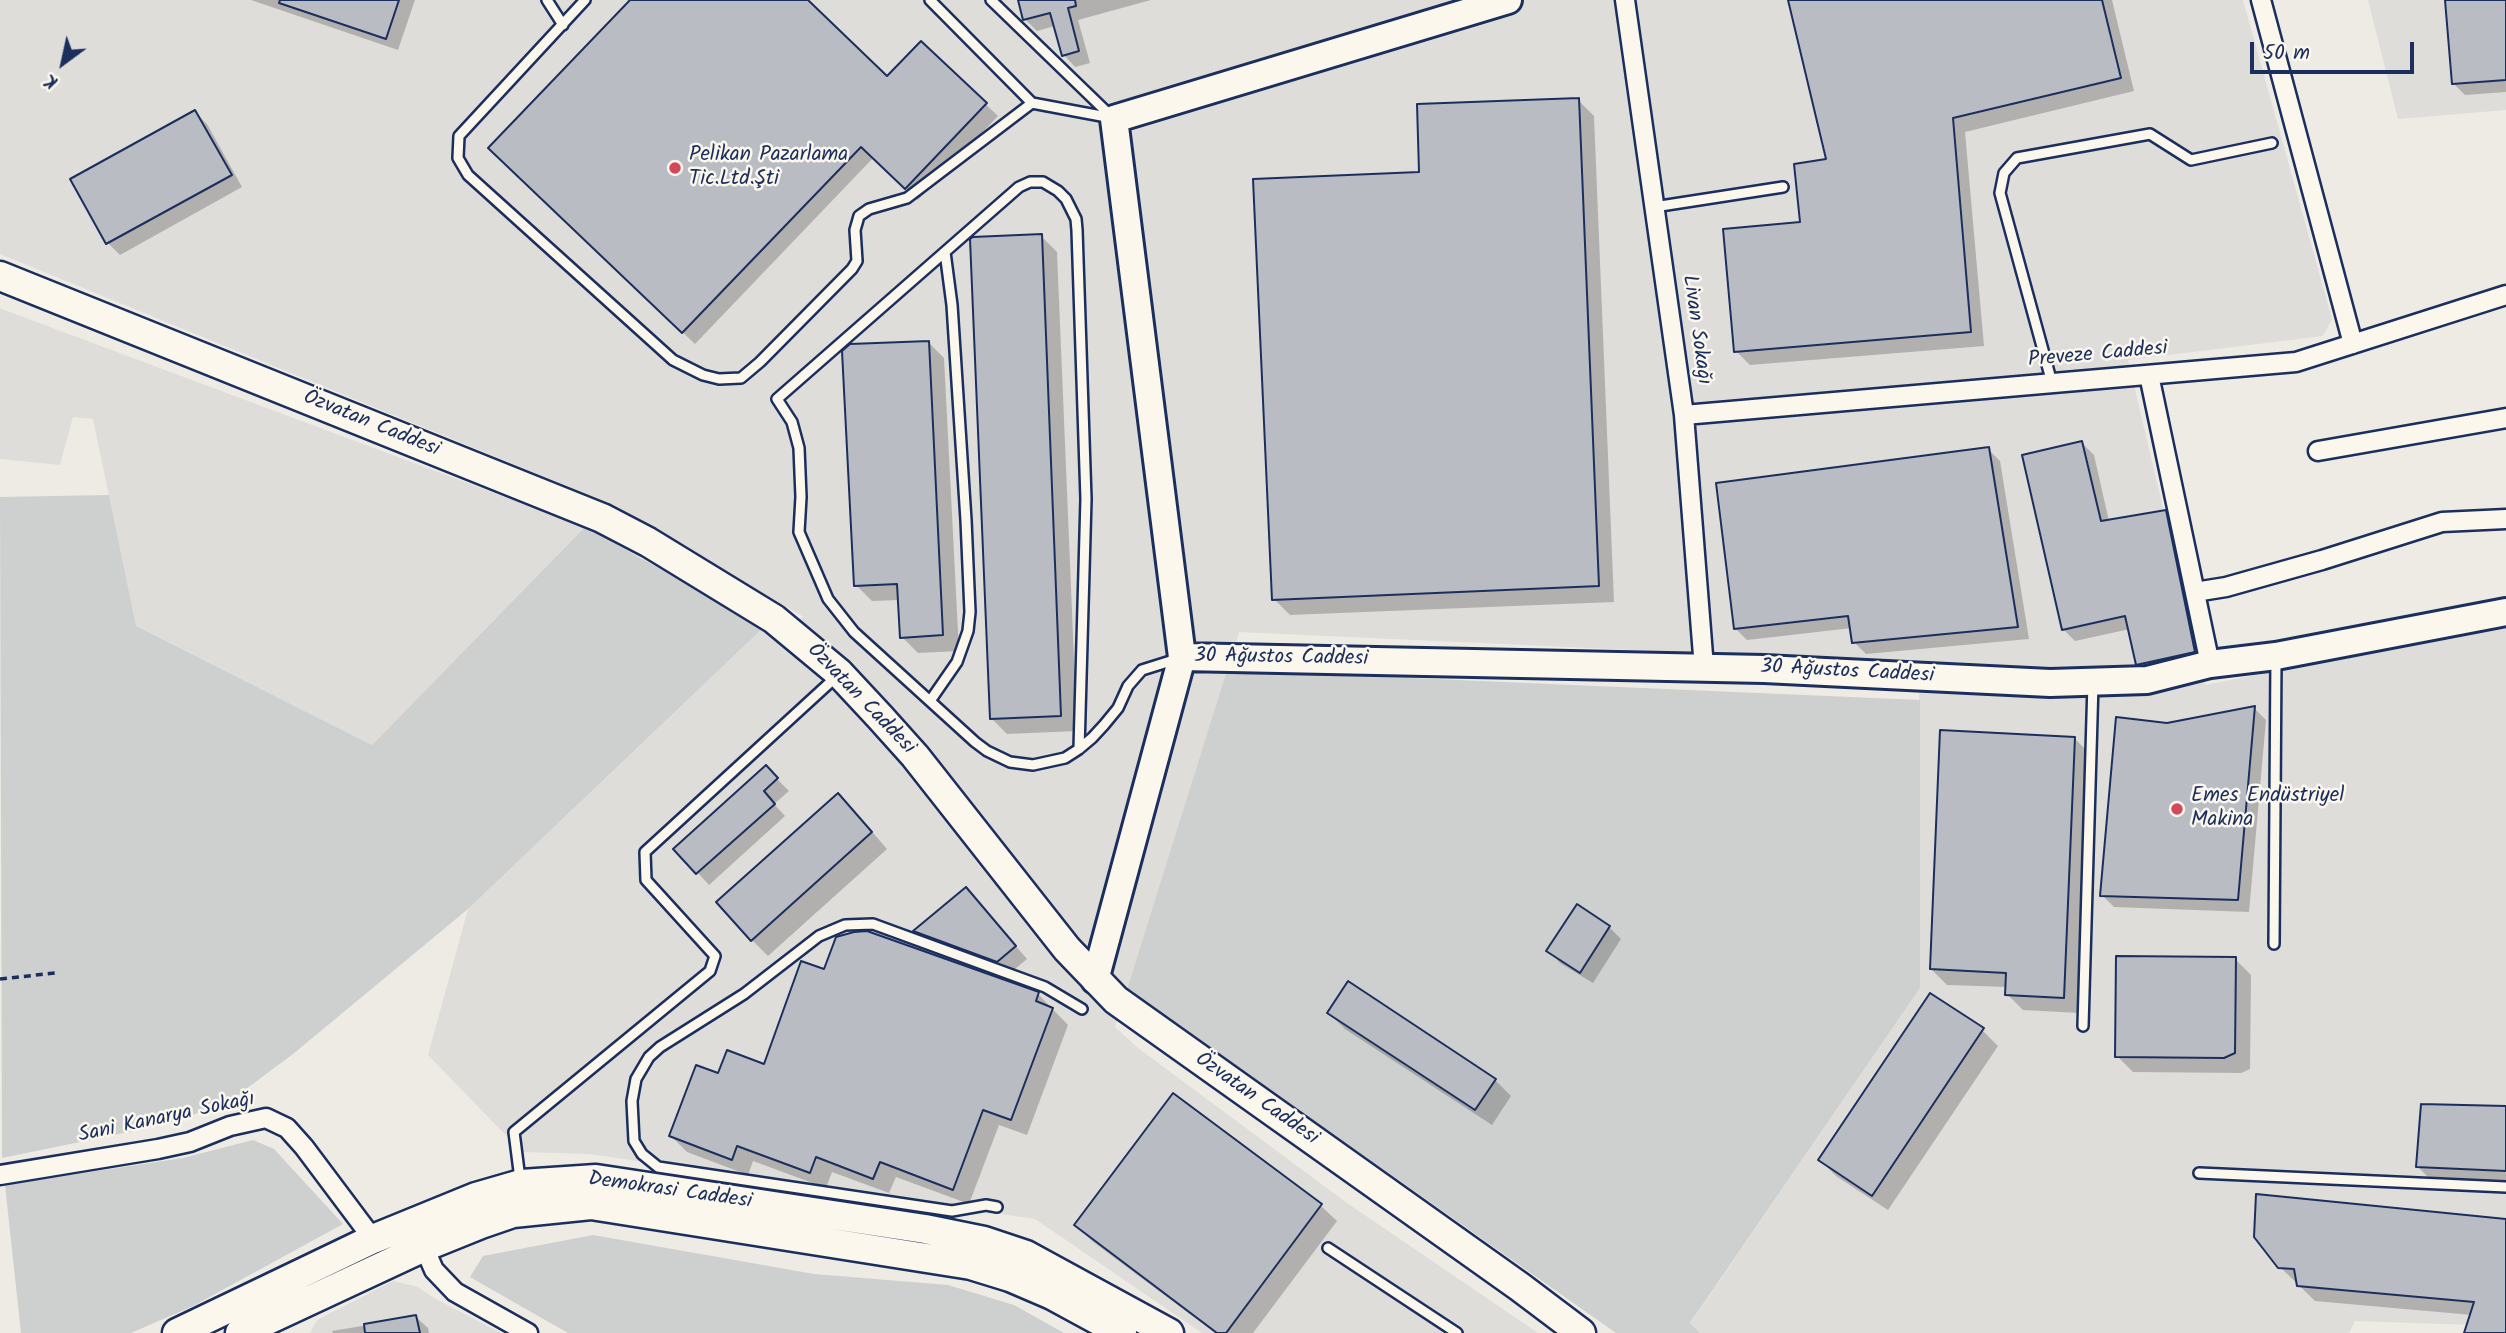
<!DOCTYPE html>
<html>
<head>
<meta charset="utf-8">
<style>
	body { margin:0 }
	#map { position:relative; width:2506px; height:1333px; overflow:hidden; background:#eeebe4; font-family:Kalam,sans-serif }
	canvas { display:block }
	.north { position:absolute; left:28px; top:28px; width:70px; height:70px; -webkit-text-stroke:5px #fbf7ec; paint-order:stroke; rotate:213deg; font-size:19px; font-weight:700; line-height:28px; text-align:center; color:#1b2f5e }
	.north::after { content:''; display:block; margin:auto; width:24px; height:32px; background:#1b2f5e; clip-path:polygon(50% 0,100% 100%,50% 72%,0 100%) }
	.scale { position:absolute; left:2250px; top:42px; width:164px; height:32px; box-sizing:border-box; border:4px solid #1b2f5e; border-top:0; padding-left:9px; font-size:21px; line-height:24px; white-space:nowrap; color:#1b2f5e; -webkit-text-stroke:5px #fbf7ec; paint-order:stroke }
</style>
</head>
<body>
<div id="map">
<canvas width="2506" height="1333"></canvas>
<div class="north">K</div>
<div class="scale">50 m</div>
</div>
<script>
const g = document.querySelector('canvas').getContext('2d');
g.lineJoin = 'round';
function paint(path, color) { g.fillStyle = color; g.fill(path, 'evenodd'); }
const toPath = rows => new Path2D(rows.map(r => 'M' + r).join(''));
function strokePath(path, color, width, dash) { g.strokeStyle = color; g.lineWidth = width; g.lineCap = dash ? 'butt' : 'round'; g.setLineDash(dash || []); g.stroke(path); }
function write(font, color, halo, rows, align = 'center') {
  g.font = font + ' Kalam,sans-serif'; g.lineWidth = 5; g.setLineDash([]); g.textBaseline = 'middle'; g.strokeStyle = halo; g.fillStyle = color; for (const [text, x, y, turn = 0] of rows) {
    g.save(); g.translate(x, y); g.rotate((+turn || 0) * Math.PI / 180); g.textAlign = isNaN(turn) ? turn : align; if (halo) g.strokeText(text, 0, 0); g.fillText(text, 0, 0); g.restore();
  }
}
paint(toPath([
	[0,0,2243,0,2332,319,2323,336,2128,360,2205,685,2506,627,2506,1326,2355,1321,2349,1333,1700,1333,1690,1324,1920,988,1919,663,1239,632,1115,1027,1138,1048,1347,1203,1538,1333,1202,1333,1035,1219,589,1154,522,1152,428,1055,468,909,764,627,804,617,601,500,0,254],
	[2368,0,2506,0,2506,110,2398,119],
	[0,308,2,309,585,527,372,745,136,626,93,419,73,417,60,465,0,459],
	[393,1281,418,1287,434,1298,501,1333,310,1333,317,1320]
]), '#deddda');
paint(toPath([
	[109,495,136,626,372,745,585,527,764,627,468,909,293,1054,238,1095,177,1122,2,1158,0,497],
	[1227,670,1920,700,1920,988,1690,1323,1700,1333,1616,1333,1127,989],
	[253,1140,274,1149,343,1224,193,1306,131,1333,21,1333,5,1185,183,1158],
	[593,1235,814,1274,948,1285,1014,1305,1064,1333,568,1333,470,1277,483,1256]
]), '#cecfcf');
paint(toPath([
	[251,0,415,0,398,50],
	[632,0,805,0,887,78,921,43,998,116,918,200,874,157,695,344,491,148],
	[1020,0,1151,0,1078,20,1090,63,1075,67,1064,55,1055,26,1037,31,1025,19],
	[1790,0,2112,0,2134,91,1965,132,1984,346,1750,365,1736,351,1802,224,1829,160],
	[2447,0,2506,0,2506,92,2465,95,2453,83],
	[1578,100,1594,116,1614,602,1290,615,1274,599,1421,174],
	[195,112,207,124,242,187,120,255,108,243,72,180],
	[1041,236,1057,252,1077,731,1007,734,991,718],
	[928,342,944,358,959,651,918,653,902,637,900,600,872,601,856,585],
	[2082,443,2094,455,2109,521,2165,512,2177,524,2206,663,2150,676,2138,664,2130,629,2075,641,2063,629],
	[1988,449,2000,461,2029,639,1866,654,1854,642,1852,628,1747,640,1735,628],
	[2254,708,2266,720,2249,912,2114,907,2102,895,2167,725],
	[2075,739,2091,755,2079,1013,2023,1010,2007,994,2007,987,1947,985,1931,969],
	[766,768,789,791,774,804,785,816,709,885,676,849],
	[854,811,887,849,768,956,752,940],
	[977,901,1027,959,1010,973,927,943,916,931],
	[1609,927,1621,939,1593,983,1560,963,1549,951],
	[2235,959,2251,975,2250,1069,2241,1073,2133,1072,2117,1056],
	[825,972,1038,994,1068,1025,1027,1135,999,1125,969,1204,896,1177,889,1193,832,1172,826,1188,753,1161,748,1175,687,1152,671,1136,719,1076,765,1066],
	[1329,1013,1495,1080,1511,1096,1492,1125,1345,1029],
	[1982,1030,1998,1046,1888,1210,1836,1176,1820,1160],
	[2506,1108,2506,1186,2433,1182,2417,1166],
	[1321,1206,1337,1221,1253,1333,1215,1333,1092,1241,1076,1225],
	[2506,1221,2506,1333,2466,1333,2472,1315,2315,1301,2279,1266],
	[416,1317,428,1328,429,1333,333,1333,332,1331]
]), '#0003');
const building = toPath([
	[280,0,399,0,386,39,279,3,280,0],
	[630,0,808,0,887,76,921,41,987,103,905,189,861,147,682,333,488,148,630,0],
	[1018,0,1075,0,1076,6,1068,8,1079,51,1062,56,1050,13,1023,20,1018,0],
	[1788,0,2102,0,2121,78,1953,118,1971,332,1734,352,1723,229,1800,222,1794,164,1826,159,1788,0],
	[2445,0,2506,0,2506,80,2452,84,2445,0],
	[1579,98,1599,586,1272,600,1253,179,1419,172,1417,104,1579,98],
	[195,110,232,175,106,244,70,179,195,110],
	[1042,234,1061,716,990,719,970,239,973,237,1042,234],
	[929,341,943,635,900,638,897,584,854,586,842,351,850,344,929,341],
	[2082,441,2101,521,2166,510,2195,652,2136,665,2125,616,2062,630,2022,455,2082,441],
	[1989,447,2018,627,1852,643,1848,616,1734,629,1716,483,1989,447],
	[2255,706,2238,900,2100,896,2116,717,2167,723,2255,706],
	[1940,730,2075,737,2064,998,2005,995,2006,973,1930,969,1940,730],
	[766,765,778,778,764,791,775,804,696,874,673,849,766,765],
	[838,793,872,832,751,941,716,902,838,793],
	[966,887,1016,946,997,962,913,931,966,887],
	[1577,904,1610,926,1580,973,1546,951,1577,904],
	[867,931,1039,992,1036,1001,1053,1008,1011,1120,983,1110,953,1190,880,1162,873,1179,816,1157,810,1173,737,1146,732,1160,669,1136,696,1065,718,1073,727,1050,764,1064,801,961,824,969,836,937,854,932,867,931],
	[2116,956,2236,957,2235,1053,2224,1058,2115,1057,2116,956],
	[1348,981,1496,1079,1475,1110,1327,1013,1348,981],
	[1930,993,1984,1028,1872,1196,1818,1160,1930,993],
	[1173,1093,1322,1204,1226,1333,1217,1333,1074,1225,1173,1093],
	[2421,1104,2506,1106,2506,1171,2416,1167,2421,1104],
	[2256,1194,2506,1219,2506,1333,2464,1333,2474,1302,2297,1286,2294,1269,2278,1268,2254,1237,2256,1194],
	[416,1315,420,1333,365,1333,364,1324,416,1315]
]);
paint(building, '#b9bcc3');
strokePath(building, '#1b2f5e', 2);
const lane = toPath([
	[547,0,563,25],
	[585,0,459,136,458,158,468,175,673,360,703,375,719,379,741,378,760,362,852,269,857,261,855,230,859,216,869,209,907,198,1032,103],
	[930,0,1032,103,1112,118],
	[991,0,1113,118],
	[1654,207,1783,187],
	[2052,383,2000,193,2004,173,2017,158,2150,134,2191,160,2272,143],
	[930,701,957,662,968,631,970,612,966,520,952,305,945,252],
	[1079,749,1086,499,1077,230,1076,219,1066,199,1058,191,1043,182,1030,182,1019,187,777,399,792,422,799,448,801,497,799,532,828,599,854,632,975,742,987,751,1010,762,1033,765,1065,758,1079,749,1092,738,1104,725,1118,708,1128,686,1142,670,1177,659],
	[2274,944,2276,658],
	[2083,1026,2093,683],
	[2199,1173,2506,1187],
	[520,1179,514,1132,710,971,715,956,646,880,645,852,836,677],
	[997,1207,986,1205,952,1211,658,1167,642,1154,634,1141,632,1101,636,1079,649,1057,660,1047,744,994,819,936,845,925,873,924,1045,987,1082,1009],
	[1328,1248,1457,1333]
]);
const street = toPath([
	[1625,0,1684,415,1704,668],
	[2261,0,2353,344],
	[2149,375,2210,664],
	[1684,415,2296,362,2506,295],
	[2318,451,2506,418],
	[2195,592,2226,587,2322,560,2442,522,2506,519],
	[0,1175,158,1149,190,1142,230,1126,266,1118,287,1128,304,1147,373,1239],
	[424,1247,434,1270,455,1292,528,1333]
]);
const secondary = toPath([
	[1182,657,1764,669,2050,683,2147,680,2210,664,2276,656,2506,612],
	[1095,980,1182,657,1114,119,1508,0]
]);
const primary = toPath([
	[0,276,602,518,648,542,774,619,839,673,880,717,915,756,1067,949,1116,1000,1520,1287,1581,1333],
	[177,1333,373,1239,476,1197,521,1184,596,1179,925,1229,984,1241,1026,1255,1169,1333],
	[240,1333,424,1247,481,1224,513,1213,591,1205,971,1265,1010,1277,1052,1295,1122,1333]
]);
strokePath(lane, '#1b2f5e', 14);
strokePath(street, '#1b2f5e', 23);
strokePath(secondary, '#1b2f5e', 32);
strokePath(primary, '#1b2f5e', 33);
strokePath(toPath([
	[0,979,55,973]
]), '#1b2f5e', 3.5, [7, 5]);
strokePath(lane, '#fbf7ec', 9);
strokePath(street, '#fbf7ec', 18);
strokePath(secondary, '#fbf7ec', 26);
strokePath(primary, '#fbf7ec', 28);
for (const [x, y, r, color] of [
	[675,168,7,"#d1495b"],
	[2177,809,7,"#d1495b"]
]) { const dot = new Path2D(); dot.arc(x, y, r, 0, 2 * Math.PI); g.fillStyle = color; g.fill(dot); strokePath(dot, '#fbf7ec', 2.5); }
write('21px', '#1b2f5e', '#fbf7ec', [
	["Pelikan Pazarlama",689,156],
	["Tic.Ltd.Şti",689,180],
	["Emes Endüstriyel",2191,797],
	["Makina",2191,821]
], 'left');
write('21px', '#1b2f5e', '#fbf7ec', [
	["Livan Sokağı",1695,330,82],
	["Preveze Caddesi",2098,356,-5],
	["Özvatan Caddesi",371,425,22],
	["30 Ağustos Caddesi",1281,659,1],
	["30 Ağustos Caddesi",1847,673,3],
	["Özvatan Caddesi",860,700,46],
	["Özvatan Caddesi",1256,1100,35],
	["Sani Kanarya Sokağı",167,1119,-12],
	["Demokrasi Caddesi",670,1192,8]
]);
</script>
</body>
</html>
